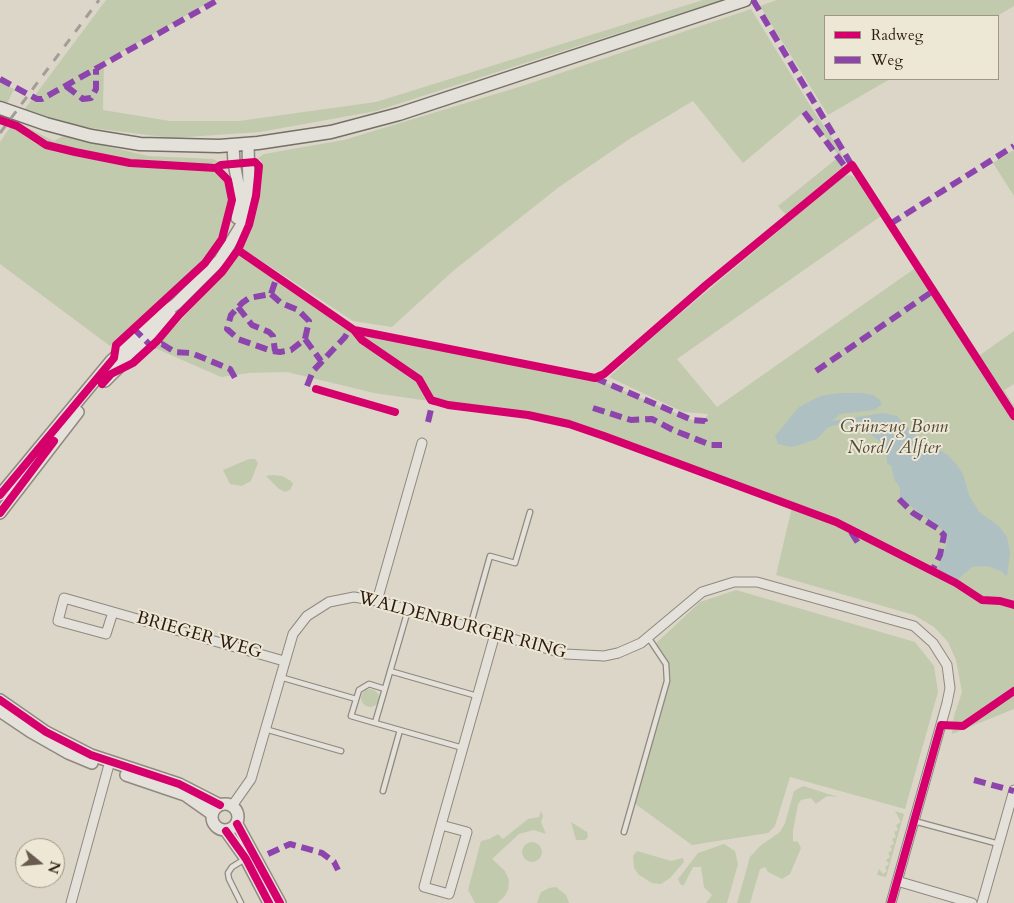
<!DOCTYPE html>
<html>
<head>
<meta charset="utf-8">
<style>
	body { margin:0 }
	#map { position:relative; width:1014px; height:903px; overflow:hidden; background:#dbd6c8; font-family:Cardo,serif }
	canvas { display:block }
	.legend { position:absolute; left:824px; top:15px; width:175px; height:65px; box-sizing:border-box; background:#ede7d6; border:1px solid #a09586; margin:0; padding:6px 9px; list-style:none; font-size:15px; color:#2c190e }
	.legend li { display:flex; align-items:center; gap:10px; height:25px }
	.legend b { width:25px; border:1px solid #a09586 }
	.north { position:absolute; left:15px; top:838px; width:50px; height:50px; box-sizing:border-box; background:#ede7d6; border:1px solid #a09586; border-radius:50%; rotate:107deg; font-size:14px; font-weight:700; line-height:20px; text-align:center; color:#2c190e }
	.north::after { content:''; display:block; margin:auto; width:18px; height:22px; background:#695b4f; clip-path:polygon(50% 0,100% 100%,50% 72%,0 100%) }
</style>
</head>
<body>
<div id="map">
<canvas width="1014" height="903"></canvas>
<ul class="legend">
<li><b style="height:6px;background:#d6006c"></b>Radweg</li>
<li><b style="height:6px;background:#8e44ad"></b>Weg</li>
</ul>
<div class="north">N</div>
</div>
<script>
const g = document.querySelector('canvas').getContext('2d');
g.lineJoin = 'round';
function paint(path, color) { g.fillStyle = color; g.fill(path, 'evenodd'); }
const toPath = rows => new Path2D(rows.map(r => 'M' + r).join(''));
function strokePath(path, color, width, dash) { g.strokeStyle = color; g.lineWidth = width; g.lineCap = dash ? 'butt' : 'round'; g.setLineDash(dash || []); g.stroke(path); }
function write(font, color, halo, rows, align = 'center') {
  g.font = font + ' Cardo,serif'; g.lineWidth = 4; g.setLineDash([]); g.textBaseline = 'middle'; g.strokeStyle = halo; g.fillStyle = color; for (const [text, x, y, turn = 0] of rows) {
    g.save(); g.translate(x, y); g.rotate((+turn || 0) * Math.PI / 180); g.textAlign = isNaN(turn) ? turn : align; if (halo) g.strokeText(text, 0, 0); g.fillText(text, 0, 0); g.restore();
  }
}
paint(toPath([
	[106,0,213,0,104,62,103,110,170,121,239,121,376,102,703,0,721,0,376,111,260,132,172,138,84,127,24,110],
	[777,0,1014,0,1014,6,997,16,825,16,825,79,890,79,828,115,760,6],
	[751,9,811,107,840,150,846,166,806,110,743,163,693,101,631,138,559,187,453,271,392,327,353,321,242,248,252,225,262,172,262,162,258,158,264,154,344,140,522,86],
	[0,83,14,89,7,104,0,101],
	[11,126,36,144,55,152,121,165,211,170,225,180,229,191,228,204,226,219,215,245,200,264,167,296,110,346,0,264,0,142],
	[26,127,54,141,63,136,148,156,213,159,219,162,205,165,150,162,85,152,42,140],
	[1014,150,1014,196,993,163],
	[836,159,844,168,786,215,778,206],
	[850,175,857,179,881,216,677,359,717,407,914,269,949,309,980,355,1014,331,1014,384,1004,390,1014,406,1014,709,952,734,954,716,962,692,956,660,948,642,934,627,914,615,776,575,793,503,568,421,374,393,287,372,249,373,221,377,155,348,218,280,239,255,344,328,430,347,595,378,692,420,704,421,708,414,683,412,609,377,656,334,844,176],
	[249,459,255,459,258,463,251,481,242,486,230,484,223,470],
	[272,475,282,476,291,481,293,484,290,490,285,492,279,489,266,476],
	[736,590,915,642,934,666,938,692,905,809,790,777,775,826,768,833,692,845,630,800,664,682,663,665,651,648,700,602],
	'361 698a9 9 0 1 1 18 0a9 9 0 1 1-18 0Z',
	[803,786,838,797,827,796,816,804,811,798,801,800,798,804,793,831,793,841,798,842,801,848,790,874,782,879,768,872,765,867,760,869,750,903,737,903,750,857,760,846,780,832,785,823,794,791],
	[541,811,543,816,541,822,546,834,534,830,519,834,492,859,505,871,509,880,508,890,504,897,497,903,475,903,468,890,481,841,489,839,498,834,503,839,528,819,539,817],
	[895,811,904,814,886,877,877,875,879,869,883,874,887,871,885,867,889,864,886,860,890,857,888,853,892,850,890,846,894,844,892,839,896,837,894,832,898,830,896,825,901,822],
	[571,822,587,832,588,837,585,840,576,840],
	'522 852a10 10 0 1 1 20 0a10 10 0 1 1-20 0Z',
	[724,844,735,851,738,864,727,903,706,903,712,895,704,887,701,867,693,867,684,885,681,885,678,879,698,853],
	[637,851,671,861,683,858,684,862,670,878,661,884,652,883,639,875,634,868,633,856],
	[556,887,566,895,569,903,537,903,541,892,549,888]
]), '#c2caad');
paint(toPath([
	[840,393,862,393,873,395,879,399,882,404,874,410,840,414,832,421,883,413,897,416,918,438,948,455,957,465,963,474,969,495,979,512,999,526,1007,537,1010,552,1007,577,1001,571,987,566,972,567,957,580,937,570,947,544,944,531,900,498,900,488,895,481,891,466,887,463,886,446,860,427,847,423,836,425,827,428,817,439,799,445,791,447,778,444,775,436,799,407,820,396]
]), '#aec0c1');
const service = toPath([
	[408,610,375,723,463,748],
	[470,627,490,556,515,563,530,512],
	[390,671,477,696],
	[280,677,356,699],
	[375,723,351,716,359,690,369,684,385,689],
	[265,729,341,751],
	[383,791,400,730],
	[914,821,999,844],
	[624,832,667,681,666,664,648,637],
	[241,903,229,879,228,873,232,867,245,859]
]);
const minor = toPath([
	[377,601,422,443],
	[113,612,106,634,58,621,64,598,113,612,284,661],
	[232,806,251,779,293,634,307,616,329,602,354,597,377,601,566,654,604,656,618,653,641,643,702,592,734,582,757,582,914,626,933,643,947,665,950,688,947,703,891,903],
	[441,825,495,634],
	[441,825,467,832,449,894,424,887,441,825],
	[897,881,972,903],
	[71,903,110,761],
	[982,903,1014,790]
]);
const tertiary = toPath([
	[233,145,234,163,239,189,237,218],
	[105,381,146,340,170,313],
	[0,495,111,361,155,319,176,304,220,260,241,226,247,204,249,186,248,144],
	[0,513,78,412],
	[0,700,46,732,91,755,179,784,220,805],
	[0,711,31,732,68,753,92,763],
	[126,775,185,795,212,814],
	'212 817a13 13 0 1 1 26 0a13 13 0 1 1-26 0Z',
	[237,824,280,903],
	[226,831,246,859,269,903]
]);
const secondary = toPath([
	[0,108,46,124,91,136,140,144,219,146,258,143,331,132,399,114,745,0]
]);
strokePath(service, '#8f897f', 7);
strokePath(minor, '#8f897f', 11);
strokePath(tertiary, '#8f897f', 14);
strokePath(secondary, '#757067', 15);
strokePath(service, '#e4e1da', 4.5);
strokePath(minor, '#e4e1da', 9);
strokePath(tertiary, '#e4e1da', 11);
strokePath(secondary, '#e4e1da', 12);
strokePath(toPath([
	[0,133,99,0]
]), '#a29e97', 3, [9, 9]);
strokePath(toPath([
	[753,0,854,169],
	[0,79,37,99,42,99,218,0],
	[66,86,83,99,91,98,96,89,96,69],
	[804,112,847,169],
	[890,224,1014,146],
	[271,294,281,303,298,310,309,321,305,339,291,350,280,352,272,351,238,339,227,329,231,315,242,303,249,298,271,294,277,276],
	[238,307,252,325,269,332,273,336,275,351],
	[133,328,151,346,162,344,175,352,191,353,230,369,235,378],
	[305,339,321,361],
	[816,371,933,291],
	[595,378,692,420,705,421,707,426],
	[307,386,313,371,345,337,350,328],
	[593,408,631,420,652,419,673,430,711,445,722,445],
	[428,422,433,401],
	[899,499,913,513,937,528,944,535,940,555,931,573],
	[851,532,860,546],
	[974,780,1014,791],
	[268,854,290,844,322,853,334,862,338,870]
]), '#8e44ad', 6, [12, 6]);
strokePath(toPath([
	[0,120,17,126,46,145,75,152,130,163,216,168,228,180,232,200,222,239,205,263,116,345,114,358,0,495],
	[238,250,354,330,595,378,604,374,706,285,852,165,1014,416],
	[354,330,362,340,419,379,431,400,448,405,528,415,569,424,604,436,836,522,956,583,982,600,1000,601,1014,605],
	[102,384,111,374,133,363,157,341,179,315,222,272,238,250,249,225,256,196,259,166,255,162,221,165,216,168],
	[316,389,395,412],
	[0,513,54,441],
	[0,700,46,732,91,755,179,784,220,805],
	[237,824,280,903],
	[226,831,246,859,269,903],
	[891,903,941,725,963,726,1014,691]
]), '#d6006c', 8);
write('italic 18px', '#534b37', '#ede7d6', [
	["Grünzug Bonn",894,428],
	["Nord/ Alfter",894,449]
]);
write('18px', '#2c190e', '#ede7d6', [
	["WALDENBURGER RING",462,626,15],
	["BRIEGER WEG",199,636,16]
]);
</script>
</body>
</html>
